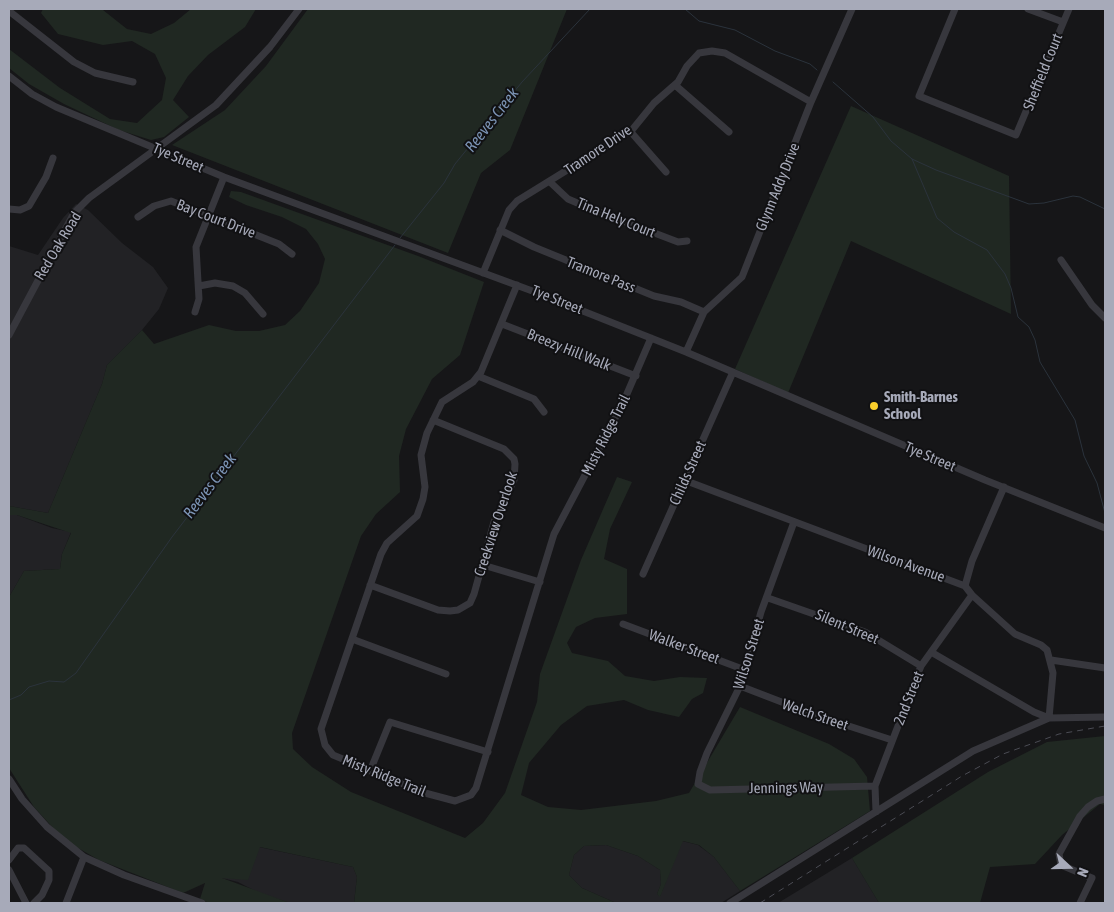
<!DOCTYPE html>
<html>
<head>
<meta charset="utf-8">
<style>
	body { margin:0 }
	#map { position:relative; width:1114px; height:912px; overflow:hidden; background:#161618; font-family:"Asap Condensed",sans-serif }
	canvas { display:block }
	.frame { position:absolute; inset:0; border:10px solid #a7aab9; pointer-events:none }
	.north { position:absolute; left:1044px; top:842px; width:50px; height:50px; -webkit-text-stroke:4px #111113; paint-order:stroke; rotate:111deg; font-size:14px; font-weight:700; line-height:20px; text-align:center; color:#a7aab9 }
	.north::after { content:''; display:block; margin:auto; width:18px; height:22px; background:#a7aab9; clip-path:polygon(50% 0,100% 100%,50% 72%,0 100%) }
</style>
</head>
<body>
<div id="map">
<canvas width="1114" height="912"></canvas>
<div class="frame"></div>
<div class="north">N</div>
</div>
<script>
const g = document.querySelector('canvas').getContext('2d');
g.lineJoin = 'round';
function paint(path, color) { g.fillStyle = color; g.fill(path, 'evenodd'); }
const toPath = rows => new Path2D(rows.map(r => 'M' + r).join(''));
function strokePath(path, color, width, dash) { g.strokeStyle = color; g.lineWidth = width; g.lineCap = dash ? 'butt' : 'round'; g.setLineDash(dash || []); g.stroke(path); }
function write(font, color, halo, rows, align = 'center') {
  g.font = font + ' "Asap Condensed",sans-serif'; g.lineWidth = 4; g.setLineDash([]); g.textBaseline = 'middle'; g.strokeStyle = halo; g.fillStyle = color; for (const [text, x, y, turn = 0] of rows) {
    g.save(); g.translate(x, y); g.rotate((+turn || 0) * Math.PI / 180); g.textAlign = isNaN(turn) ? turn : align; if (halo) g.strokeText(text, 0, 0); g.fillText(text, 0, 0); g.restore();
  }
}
paint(toPath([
	[76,204,88,210,122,243,153,267,168,288,159,309,142,330,107,365,102,384,48,513,9,506,9,246,38,255,63,218],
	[9,515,17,515,52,528,71,532,62,554,60,569,24,571,9,597],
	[682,841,698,845,714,857,740,891,721,903,616,903,582,888,569,875,574,855,584,846,606,845,638,856,660,870,661,884,657,894,660,896],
	[259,847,353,867,357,877,354,903,290,903,261,894,238,882,218,877],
	[852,858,879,903,778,903]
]), '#222225');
paint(toPath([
	[43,9,103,10,127,29,151,34,174,23,191,9,256,9,245,27,208,55,188,76,173,100,189,117,164,137,151,140,119,130,64,104,29,84,9,68,9,49,60,88,110,119,137,123,162,100,166,78,155,54,132,41,103,45,58,34,41,13],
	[308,9,567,9,510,150,481,173,448,253,172,145,225,110,266,66],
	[851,106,1009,176,1011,314,851,241,788,393,735,369],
	[231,191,241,192,418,256,484,282,460,355,432,379,406,429,399,456,400,492,376,514,361,536,292,733,293,749,312,767,351,792,465,838,483,823,505,793,537,702,540,674,581,560,617,477,632,482,610,529,604,559,627,569,627,614,595,618,576,627,567,643,572,653,608,661,625,676,654,681,680,677,707,678,703,693,692,699,679,717,648,710,624,700,587,706,561,725,529,763,521,795,548,807,581,810,656,801,689,793,740,707,829,744,854,759,867,777,870,811,740,891,714,857,699,845,683,841,660,897,657,894,661,884,660,870,638,856,606,845,584,846,574,855,569,875,582,888,616,903,354,903,357,877,353,867,260,847,248,880,222,878,290,903,209,903,200,899,205,883,183,893,99,860,71,844,55,830,34,807,9,768,9,597,24,571,60,569,62,554,71,533,17,515,9,515,9,506,48,513,102,384,107,365,142,330,154,344,209,325,236,331,259,331,285,325,300,311,319,283,325,259,318,244,306,229,282,217,246,205,229,197],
	[1105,736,1105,805,1100,804,1062,835,1035,864,990,867,980,903,879,903,852,858,988,772,1047,742]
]), '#202822');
strokePath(toPath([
	[685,9,699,21,735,30,775,51,810,64,817,70],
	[833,82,873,117,891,141,912,159,936,170,1029,204,1044,203,1073,196,1080,197,1105,209],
	[912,159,937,218,954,232,987,250,1005,274,1011,288,1018,317,1029,327,1035,340,1040,362,1075,420,1084,456,1097,483,1105,513],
	[400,238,444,183,455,164,522,82,590,9],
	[9,700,21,695,29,687,49,681,64,682,76,673,172,537,395,245]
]), '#2b333c', 1);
strokePath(toPath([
	[955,9,919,96,1016,135,1069,9],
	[1028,9,1063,22],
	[9,11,74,62,95,73,133,82],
	[9,76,32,94,56,107,224,177,535,292,686,352,985,480,1105,528],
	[675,85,729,132],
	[630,131,666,172],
	[550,182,568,199,589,208,678,242,687,241],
	[9,209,20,210,29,206,46,177,53,158],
	[138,217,154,206,171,201,279,244,292,254],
	[500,230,534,247,654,296,681,302,704,312],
	[1061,260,1092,305,1105,318],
	[483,273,509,210,517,201,632,130,654,103,678,82,687,66,699,53,712,51,725,53,811,102],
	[517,285,481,372,473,382,442,402,427,433,421,455,425,487,423,499,417,516,387,543,381,554,321,729,325,745,333,755,425,793,455,801,471,795,476,788,554,534,623,403,651,338],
	[199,286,215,283,233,286,245,293,263,314],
	[195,312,199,299,196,247,224,177],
	[502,324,636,376],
	[9,335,74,213,89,198,216,105,270,47,299,9],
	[686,352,704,312,742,277,811,102,852,9],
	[478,376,534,399,544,412],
	[684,480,965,586,972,595,1015,634,1041,645,1047,650,1053,673,1049,718],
	[794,522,761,612,740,686,707,753,700,772,698,784,710,790,875,786],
	[483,565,540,582],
	[643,574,733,372],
	[370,585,438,610,450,611,458,610,470,603,474,594,494,522,514,480,515,464,514,459,504,449,433,420],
	[965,586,972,561,1004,487],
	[768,598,865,632,921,666],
	[623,624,745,670],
	[352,639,446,674],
	[931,652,1034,712,1049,718],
	[1051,660,1105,668],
	[740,686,818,716,892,740],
	[370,771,390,722,488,752],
	[9,779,22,799,47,827,84,857,124,875,202,903],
	[876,812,875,786,921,666,972,595],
	[9,860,18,848,24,848,49,871,49,880,42,895,34,903],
	[9,870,26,903],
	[66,903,84,857],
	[730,903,973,751,1049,718,1105,717],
	[1080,903,1092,878,1061,865,1059,854,1080,816,1088,807,1097,801,1105,799]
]), '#37373d', 7);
strokePath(toPath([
	[760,903,962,776,1003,754,1059,734,1105,726]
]), '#4b4c54', 1, [6, 5]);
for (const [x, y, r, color] of [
	[874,406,5,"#face2b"]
]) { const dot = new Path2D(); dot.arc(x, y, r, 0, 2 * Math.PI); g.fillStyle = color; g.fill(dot); strokePath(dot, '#111113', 2); }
write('15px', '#a7aab9', '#111113', [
	["Sheffield Court",1043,72,-68],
	["Tramore Drive",598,150,-34],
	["Tye Street",178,158,23],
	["Glynn Addy Drive",778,187,-68],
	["Tina Hely Court",616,218,22],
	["Bay Court Drive",216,219,21],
	["Red Oak Road",58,246,-59],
	["Tramore Pass",601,275,22],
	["Tye Street",557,300,22],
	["Breezy Hill Walk",569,350,22],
	["Misty Ridge Trail",606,435,-63],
	["Tye Street",930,457,23],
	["Childs Street",688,473,-66],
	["Creekview Overlook",496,524,-72],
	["Wilson Avenue",906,564,20],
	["Silent Street",847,627,23],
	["Walker Street",684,647,20],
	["Wilson Street",749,654,-73],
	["2nd Street",909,698,-68],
	["Welch Street",815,715,19],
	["Misty Ridge Trail",384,776,22],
	["Jennings Way",786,788,-1]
]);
write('bold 15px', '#a7aab9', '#111113', [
	["Smith-Barnes",884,397],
	["School",884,414]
], 'left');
write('italic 16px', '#7c94b5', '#111113', [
	["Reeves Creek",492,120,-52],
	["Reeves Creek",210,486,-53]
]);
</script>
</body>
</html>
